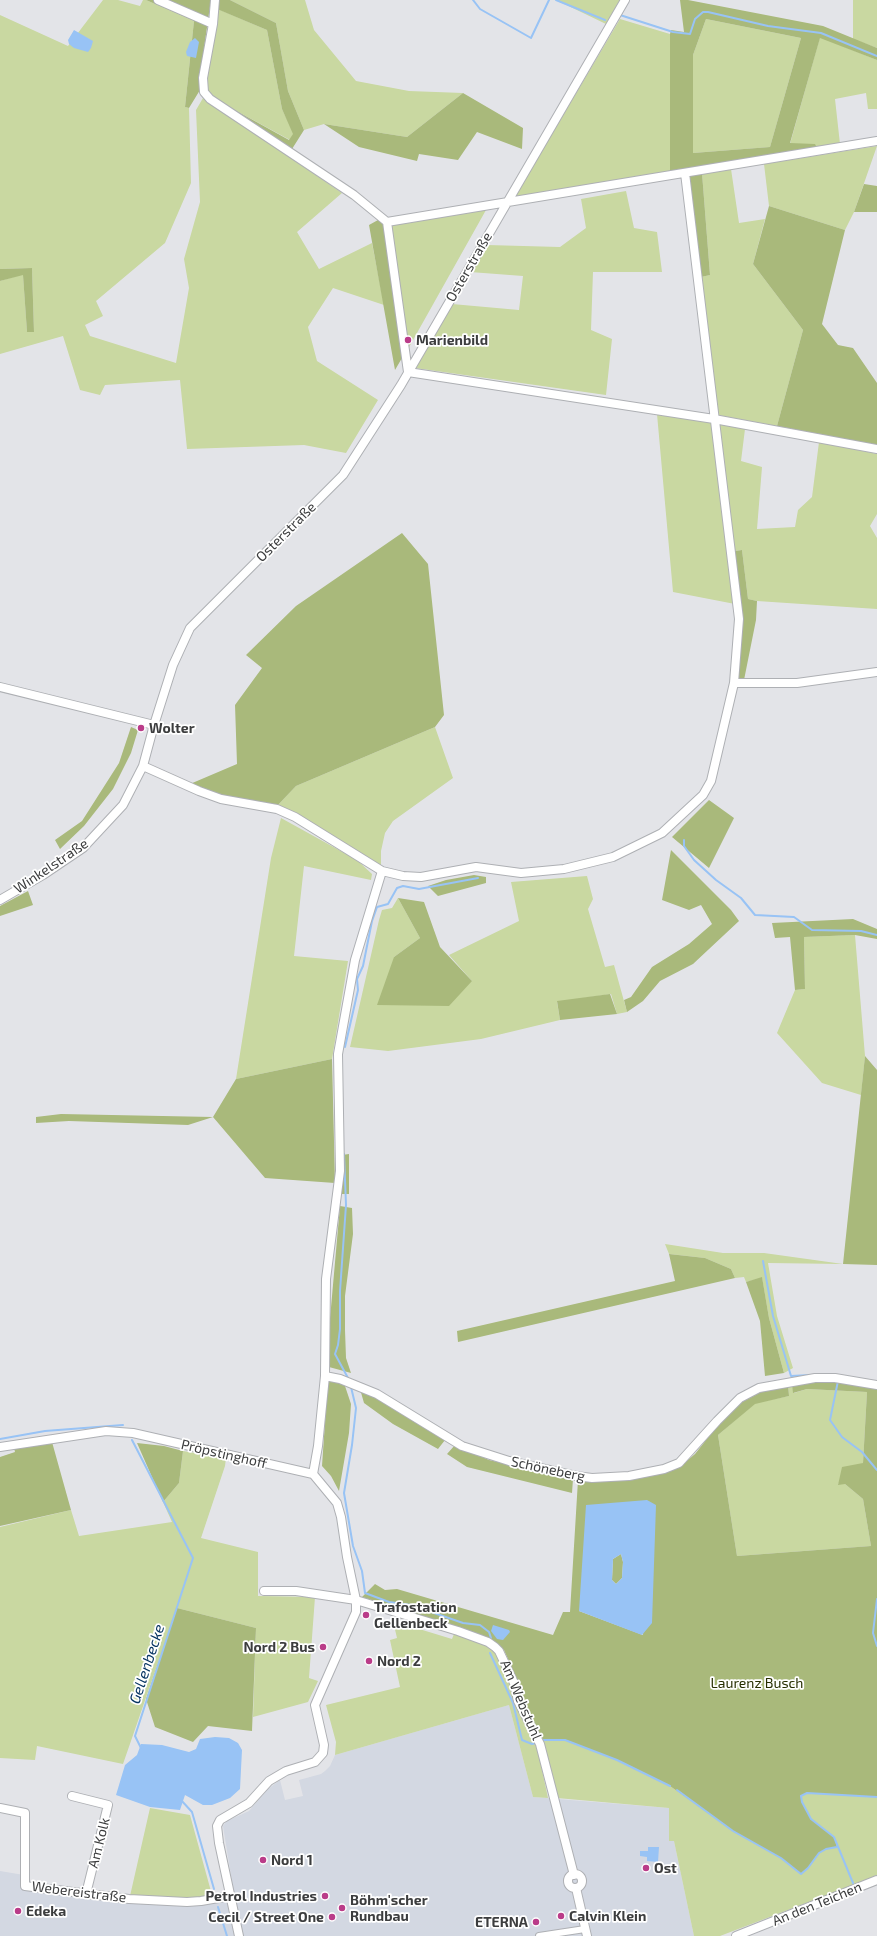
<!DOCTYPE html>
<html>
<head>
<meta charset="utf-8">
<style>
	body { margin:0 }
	canvas { display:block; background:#e3e4e8 }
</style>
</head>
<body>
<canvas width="877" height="1936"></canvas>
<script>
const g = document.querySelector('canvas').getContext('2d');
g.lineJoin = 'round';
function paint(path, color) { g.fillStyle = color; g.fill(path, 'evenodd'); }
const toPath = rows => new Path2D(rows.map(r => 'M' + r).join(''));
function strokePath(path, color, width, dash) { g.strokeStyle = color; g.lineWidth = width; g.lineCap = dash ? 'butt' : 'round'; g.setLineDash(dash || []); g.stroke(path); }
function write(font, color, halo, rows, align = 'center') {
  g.font = font + ' "Exo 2",sans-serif'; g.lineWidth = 3.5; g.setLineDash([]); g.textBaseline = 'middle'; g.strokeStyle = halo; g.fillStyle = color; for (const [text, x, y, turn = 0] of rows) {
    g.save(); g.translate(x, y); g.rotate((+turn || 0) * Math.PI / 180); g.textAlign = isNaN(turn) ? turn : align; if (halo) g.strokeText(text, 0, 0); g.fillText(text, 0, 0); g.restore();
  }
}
paint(toPath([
	[509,1705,533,1797,669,1808,669,1840,674,1841,694,1936,0,1936,0,1871,24,1875,25,1886,187,1902,234,1894,223,1826,227,1821,249,1811,268,1789,280,1780,285,1800,303,1796,299,1780,321,1774,325,1771,330,1766,335,1755]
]), '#d3d8e2');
paint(toPath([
	[103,0,118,0,140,6,143,0,146,0,194,21,185,107,189,108,191,183,165,243,96,301,103,316,85,325,90,336,176,363,189,288,184,259,200,202,196,110,203,98,342,193,297,232,319,269,372,243,384,305,333,288,308,327,317,361,378,400,346,453,304,445,187,449,180,380,105,385,100,395,80,390,63,336,0,354,0,281,23,274,27,332,34,332,32,268,0,269,0,15,68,46],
	[230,0,305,0,314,30,356,81,409,91,463,93,407,137,324,124,304,130,288,91,276,23],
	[556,0,620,0,606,24],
	[853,0,877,0,877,48,853,39],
	[218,9,267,30,282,109,294,134,290,140,233,109,215,98,208,90,206,80],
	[620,19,670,34,670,172,514,198],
	[706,19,801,38,770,147,693,153,693,55],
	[820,37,877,60,877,109,868,109,866,93,835,99,840,144,817,148,790,144],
	[877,146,854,212,845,230,769,206,764,164],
	[731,169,739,223,765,219,753,264,803,330,777,426,718,415,701,277,710,275,702,173],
	[626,191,634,228,657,232,662,272,593,272,591,330,612,339,606,395,415,368,452,304,519,310,523,276,470,272,487,245,560,247,586,228,581,199],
	[486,210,408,349,391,225],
	[657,414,711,422,735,604,673,592],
	[719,422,745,429,741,461,762,467,757,529,795,527,798,510,812,497,819,442,877,454,877,514,870,526,877,538,877,609,757,601,748,599,742,550,735,551],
	[435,727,453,778,393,821,385,833,381,851,381,868,277,806,296,786],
	[281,818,357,860,372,874,371,880,304,866,294,956,348,961,332,1059,236,1079,271,858],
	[587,876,593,899,588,909,605,967,614,965,627,1012,617,1014,611,994,557,1002,560,1020,481,1039,388,1051,350,1047,379,920,382,910,392,908,398,898,420,938,394,957,472,981,449,955,519,921,511,882],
	[855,935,865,1056,861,1095,822,1083,777,1033,795,990,805,989,804,937],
	[665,1244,723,1253,764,1253,843,1264,768,1263,777,1316,793,1368,784,1373,769,1318,762,1278,746,1282,744,1277,735,1278,731,1269,705,1258,669,1254],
	[792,1383,794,1393,807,1389,867,1392,863,1463,838,1484,845,1484,863,1499,871,1546,737,1556,718,1435,755,1403,789,1396,788,1384],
	[183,1451,226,1458,225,1466,201,1538,258,1552,258,1596,315,1597,309,1678,318,1681,308,1702,253,1717,256,1628,177,1608,123,1764,37,1746,35,1760,0,1758,0,1527,71,1510,79,1536,172,1522,163,1502,179,1483],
	[393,1621,452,1639,454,1634,485,1645,498,1654,511,1683,518,1708,537,1746,548,1798,533,1797,509,1705,335,1755,336,1742,326,1705,400,1687,390,1640,397,1638],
	[542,1740,565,1740,617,1760,670,1786,733,1831,781,1858,801,1874,808,1868,819,1853,826,1849,837,1846,834,1837,811,1819,802,1802,801,1796,807,1793,877,1797,877,1876,720,1936,694,1936,674,1841,669,1841,669,1808,557,1798],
	[150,1808,190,1815,212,1895,198,1900,130,1896]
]), '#c9d8a1');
paint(toPath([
	[146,0,230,0,276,23,288,91,304,130,292,149,233,109,289,140,293,134,282,109,267,30,210,6,200,77,200,90,189,108,185,107,194,21],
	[680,0,688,0,823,26,877,48,877,60,820,38,790,143,815,144,817,148,670,172,670,34,671,30,684,32],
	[706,19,801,38,770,147,693,153,693,55],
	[463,93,523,128,522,149,477,132,458,160,419,154,417,161,359,147,324,124,407,137],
	[702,173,710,275,701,277,689,176],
	[864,184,877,186,877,212,854,212],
	[769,206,845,230,822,324,838,345,853,348,877,383,877,445,777,426,803,330,753,264],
	[378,220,385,226,402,358,395,370,369,225],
	[32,268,34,332,27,332,23,275,0,281,0,269],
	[402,533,428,564,444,715,435,727,296,786,277,806,221,797,190,784,237,764,235,705,262,668,246,655,296,606],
	[742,550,748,599,757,601,756,620,744,680,738,680,742,621,735,551],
	[131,727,138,730,131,753,113,789,84,826,60,849,55,840,82,821,119,763],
	[709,800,734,818,709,868,672,837],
	[671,850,731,910,739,921,693,964,660,981,643,1001,627,1012,624,1000,631,997,652,967,689,944,712,924,701,905,689,910,662,900],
	[474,875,486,877,486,883,438,896,428,886,446,880],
	[28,891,33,905,0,916,0,906],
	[398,898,424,902,440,947,472,981,449,1006,377,1005,394,957,420,938],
	[853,919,877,929,877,939,855,935,804,937,805,989,795,990,790,937,775,938,772,923],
	[610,994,617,1014,560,1020,557,1001],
	[865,1056,877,1070,877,1265,843,1264],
	[332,1059,335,1183,265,1178,213,1117,188,1125,69,1121,36,1123,36,1117,61,1114,213,1117,236,1079],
	[349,1154,349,1194,341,1194,342,1155],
	[340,1206,352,1208,353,1234,345,1296,345,1330,346,1358,351,1373,329,1367,329,1330],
	[669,1254,705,1258,731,1269,735,1278,458,1342,457,1331,675,1281],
	[762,1277,769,1318,784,1373,765,1376,760,1321,746,1282],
	[328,1378,344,1383,351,1404,349,1433,339,1491,331,1476,322,1466],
	[839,1381,877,1387,877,1797,807,1793,801,1796,802,1802,811,1819,834,1837,837,1847,826,1849,819,1853,808,1868,801,1874,781,1858,733,1831,670,1786,617,1760,565,1740,542,1740,523,1704,521,1688,504,1650,486,1637,362,1597,375,1584,385,1590,397,1589,553,1635,563,1612,570,1612,578,1480,681,1466,695,1454,718,1425,742,1402,771,1387,788,1384,789,1396,755,1404,718,1435,737,1556,871,1546,863,1499,845,1484,838,1485,842,1467,863,1463,867,1392,807,1389,793,1393,792,1383],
	[647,1500,643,1635,579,1611],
	[360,1389,373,1395,445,1440,438,1449,393,1424,364,1403],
	[52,1442,71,1510,0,1526,0,1457,15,1452,14,1448],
	[137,1443,164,1446,183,1451,179,1483,163,1502],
	[455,1445,489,1460,573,1479,572,1493,467,1467,447,1454],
	[621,1554,623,1562,622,1578,616,1584,612,1580,613,1559],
	[177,1608,256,1628,252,1731,208,1726,193,1742,155,1727,146,1699]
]), '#a9b97b');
paint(toPath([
	[74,30,93,41,91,48,88,52,74,48,69,44,68,40],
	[195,38,199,42,196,58,187,56,186,52,190,42],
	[647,1500,656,1505,652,1623,642,1635,579,1611,586,1505],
	[621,1554,623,1562,622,1578,616,1584,612,1580,613,1559],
	[493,1625,509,1630,510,1632,503,1640,497,1639,491,1631],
	[215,1737,229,1738,238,1743,242,1750,240,1789,230,1798,212,1805,203,1805,185,1795,180,1810,150,1807,116,1795,125,1765,137,1755,141,1744,162,1745,189,1752,196,1749,200,1739],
	[648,1847,659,1847,658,1862,647,1861,647,1857,640,1856,640,1851,648,1851]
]), '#98c3f5');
strokePath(toPath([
	[473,0,480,9,531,38,549,0],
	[556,0,605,20],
	[619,17,620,15,673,32,690,34,695,19,703,12,708,12,768,26,821,33,877,56],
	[684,840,684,846,694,860,716,880,741,898,755,915,794,917,812,930,861,931,877,935],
	[345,1047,358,990,357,979,363,966,372,921,377,907,388,904,397,888,403,886,419,889,478,878],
	[344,1154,346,1205,340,1291,340,1329,338,1345,335,1354,348,1378],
	[763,1261,773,1316,791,1376,811,1375],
	[838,1381,830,1420,842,1437,862,1452,877,1470],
	[351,1387,356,1408,352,1445,344,1493,353,1546,362,1571,365,1593,389,1602,411,1605,463,1623,480,1625,489,1632,491,1638],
	[0,1439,45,1431,123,1425],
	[132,1440,193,1558,135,1736,141,1748],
	[877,1599,873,1633,877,1646],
	[490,1653,513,1703,522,1740,532,1744,536,1743],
	[542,1740,565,1740,617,1760,670,1786],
	[677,1790,733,1831,781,1858,801,1874,808,1868,819,1853,826,1849,837,1847],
	[181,1800,192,1812,214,1889],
	[853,1883,834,1837,811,1819,802,1802,801,1796,807,1793,877,1797],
	[218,1907,227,1936]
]), '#98c3f5', 2);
const pedestrian = toPath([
	[539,1936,585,1929]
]);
const minor = toPath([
	[158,0,213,24],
	[215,0,213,24,203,78,204,92,210,99,354,195,387,222,408,372],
	[387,222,877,141],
	[408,372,714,419,877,449],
	[734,683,797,683,877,672],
	[0,687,154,725],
	[143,766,199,791,221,799,277,809,295,817,382,871,403,876,421,877,476,867,521,873,564,869,613,857,662,833,703,795,711,781,734,683,739,619,685,173],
	[0,900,43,875,83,848,123,805,143,766,154,725,173,665,190,628,343,475,401,385,625,0],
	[325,1376,340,1379,377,1394,462,1446,509,1461,576,1476,592,1478,629,1476,664,1469,679,1463,717,1421,740,1398,759,1388,815,1378,835,1378,877,1385],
	[0,1447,106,1431,133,1433,313,1474,337,1503,341,1517,347,1557,356,1600,356,1612,315,1705,324,1745,323,1753,315,1762,286,1771,269,1781,249,1803,220,1820,217,1826,219,1843,239,1936],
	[313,1474,318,1446,325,1376,326,1279,340,1171,338,1054,355,960,382,871],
	[264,1591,296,1591,356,1600,458,1631,488,1642,495,1647,499,1651,514,1683,518,1701,540,1744,574,1875],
	[72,1796,108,1805,86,1894],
	[0,1808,25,1813,25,1886,129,1899,187,1902,201,1901,230,1896],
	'568 1881a7 7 0 1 1 14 0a7 7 0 1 1-14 0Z',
	[576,1888,587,1936],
	[736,1936,877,1880]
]);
strokePath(pedestrian, '#aeb0b4', 8);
strokePath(minor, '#aeb0b4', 10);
strokePath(pedestrian, '#fff', 6);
strokePath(minor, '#fff', 8);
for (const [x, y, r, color] of [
	[408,340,4,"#ba3c89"],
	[141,728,4,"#ba3c89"],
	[366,1615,4,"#ba3c89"],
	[323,1647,4,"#ba3c89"],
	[369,1661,4,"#ba3c89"],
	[263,1860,4,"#ba3c89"],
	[646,1868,4,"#ba3c89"],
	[325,1896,4,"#ba3c89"],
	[342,1908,4,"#ba3c89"],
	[18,1911,4,"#ba3c89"],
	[561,1916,4,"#ba3c89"],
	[332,1917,4,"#ba3c89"],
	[536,1922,4,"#ba3c89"]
]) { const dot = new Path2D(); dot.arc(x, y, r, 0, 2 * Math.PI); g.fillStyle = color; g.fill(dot); strokePath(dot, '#fff', 1.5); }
write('14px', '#3c3d3e', '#fff', [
	["Osterstraße",469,267,-60],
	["Osterstraße",286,532,-45],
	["Winkelstraße",51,866,-34],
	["Pröpstinghoff",224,1454,13],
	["Schöneberg",548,1469,12],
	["Am Webstuhl",521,1700,67],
	["Am Kolk",99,1843,-76],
	["Webereistraße",79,1892,7],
	["An den Teichen",817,1904,-22]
]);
write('bold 14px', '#3c3d3e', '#fff', [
	["Marienbild",416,340],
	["Wolter",149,728],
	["Trafostation",374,1607],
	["Gellenbeck",374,1623],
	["Nord 2 Bus",315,1647,"right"],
	["Nord 2",377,1661],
	["Nord 1",271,1860],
	["Ost",654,1868],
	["Petrol Industries",317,1896,"right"],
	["Böhm'scher",350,1900],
	["Rundbau",350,1916],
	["Edeka",26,1911],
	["Calvin Klein",569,1916],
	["Cecil / Street One",324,1917,"right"],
	["ETERNA",528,1922,"right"]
], 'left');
write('14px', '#262e00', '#fff', [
	["Laurenz Busch",757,1683]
]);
write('italic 15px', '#063461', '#fff', [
	["Gellenbecke",147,1664,-72]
]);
</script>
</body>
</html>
